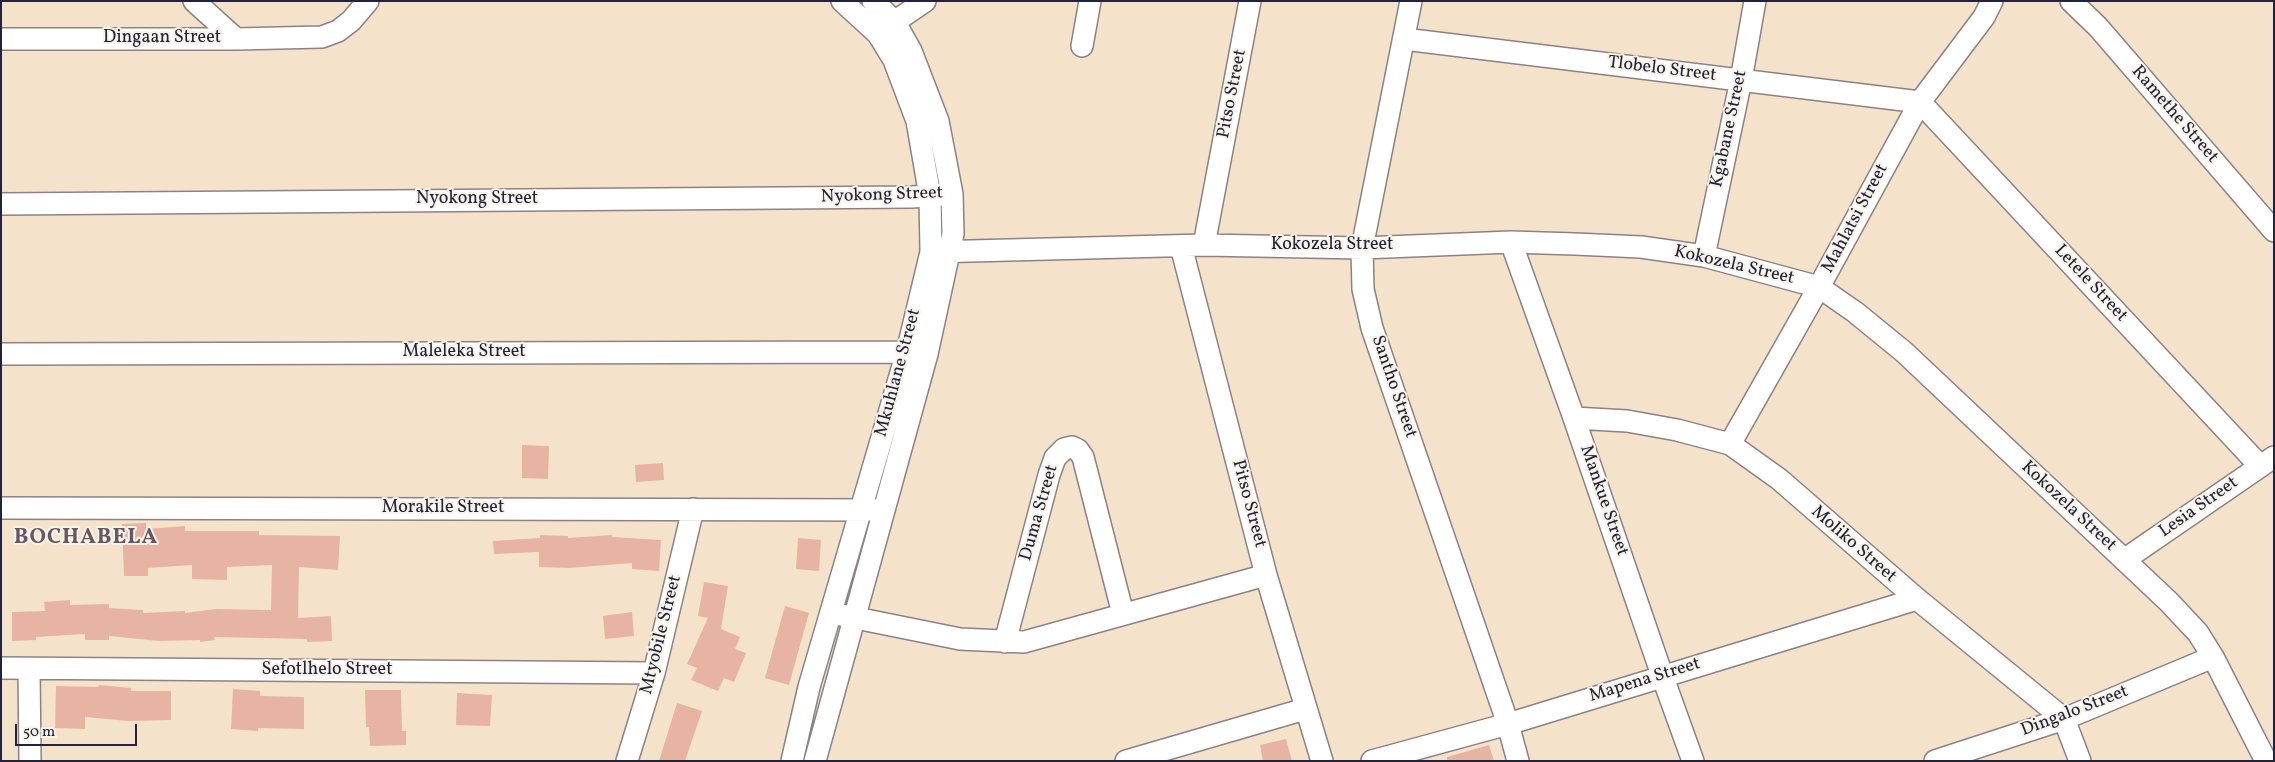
<!DOCTYPE html>
<html>
<head>
<meta charset="utf-8">
<style>
	body { margin:0 }
	#map { position:relative; width:2275px; height:762px; overflow:hidden; background:#f5e2cb; font-family:Vollkorn,serif }
	canvas { display:block }
	.frame { position:absolute; inset:0; border:2px solid #22223b; pointer-events:none }
	.scale { position:absolute; left:15px; top:724px; width:122px; height:22px; box-sizing:border-box; border:2px solid #22223b; border-top:0; padding-left:6px; font-size:15px; line-height:18px; white-space:nowrap; color:#22223b; -webkit-text-stroke:4px #f7f3e8; paint-order:stroke }
</style>
</head>
<body>
<div id="map">
<canvas width="2275" height="762"></canvas>
<div class="frame"></div>
<div class="scale">50 m</div>
</div>
<script>
const g = document.querySelector('canvas').getContext('2d');
g.lineJoin = 'round';
function paint(path, color) { g.fillStyle = color; g.fill(path, 'evenodd'); }
const toPath = rows => new Path2D(rows.map(r => 'M' + r).join(''));
function strokePath(path, color, width, dash) { g.strokeStyle = color; g.lineWidth = width; g.lineCap = dash ? 'butt' : 'round'; g.setLineDash(dash || []); g.stroke(path); }
function write(font, color, halo, rows, align = 'center') {
  g.font = font + ' Vollkorn,serif'; g.lineWidth = 4; g.setLineDash([]); g.textBaseline = 'middle'; g.strokeStyle = halo; g.fillStyle = color; for (const [text, x, y, turn = 0] of rows) {
    g.save(); g.translate(x, y); g.rotate((+turn || 0) * Math.PI / 180); g.textAlign = isNaN(turn) ? turn : align; if (halo) g.strokeText(text, 0, 0); g.fillText(text, 0, 0); g.restore();
  }
}
paint(toPath([
	[522,445,549,446,548,479,522,478],
	[663,463,664,480,636,482,635,465],
	[146,523,146,529,185,526,185,531,259,531,259,535,340,536,338,570,299,567,298,618,331,616,332,641,307,642,307,639,214,637,215,640,200,642,200,640,159,641,109,636,109,640,85,640,85,634,36,637,36,640,12,641,12,612,45,611,44,602,70,600,70,605,109,604,109,608,143,610,143,613,185,611,185,613,216,609,271,610,272,565,227,567,227,580,192,579,192,565,148,568,148,576,124,576,122,524],
	[540,535,568,536,568,538,612,535,612,537,661,540,659,571,632,569,632,563,569,568,539,567,539,552,494,554,493,541,540,538],
	[798,538,821,540,819,571,796,569],
	[704,582,728,586,721,629,740,637,735,649,746,653,734,682,724,678,718,691,691,680,697,668,687,664,708,618,698,616],
	[785,606,809,613,789,685,765,678],
	[632,612,634,636,605,639,603,616],
	[99,685,131,688,131,691,171,691,171,720,128,721,85,717,85,729,55,728,56,686,98,687],
	[233,689,260,691,260,696,304,697,304,729,258,728,258,731,231,729],
	[365,690,401,690,402,731,406,731,406,745,370,746,369,727,366,727],
	[457,693,492,695,490,726,456,725],
	[677,703,702,711,685,761,659,761],
	[1286,739,1292,761,1263,761,1260,745],
	[1489,745,1494,761,1447,761,1447,757]
]), '#e7b4a4');
const minor = toPath([
	[194,1,236,39],
	[1411,1,1362,248,1363,289,1372,328,1508,724,1518,761],
	[2071,1,2098,27,2274,231],
	[884,29,925,1],
	[1,39,236,39,322,37,338,31,351,21,368,1],
	[1404,39,1920,102],
	[1082,46,1090,1],
	[1920,102,2260,466],
	[1,204,912,197,952,194],
	[1511,242,1574,418,1662,675,1693,761],
	[1204,245,1250,1],
	[1181,246,1266,575,1322,761],
	[931,252,1204,245,1362,248,1511,242,1575,244,1641,247,1704,256,1819,287,1855,312,1904,352,2169,602,2198,633,2213,657,2266,761],
	[1704,256,1741,80,1755,1],
	[1,354,907,352,927,354],
	[1574,418,1627,421,1677,430,1730,444,1779,479,1917,599,2064,719,2080,761],
	[1730,444,1819,287,1920,102,1984,17,1992,1],
	[1,508,884,510],
	[2124,560,2274,457],
	[841,615,960,639,1024,642,1266,575],
	[1005,642,1049,475,1055,458,1064,449,1072,447,1078,450,1083,457,1123,614],
	[1,668,654,673],
	[29,669,30,761],
	[627,761,654,673,693,509],
	[792,761,809,687,907,352,931,252,930,196,917,121,894,60,878,34,842,1],
	[815,761,927,354,953,234,952,194,938,121,911,51,894,21,873,1],
	[1126,761,1305,709],
	[1372,761,1508,724,1917,599],
	[1935,761,2064,719,2213,657]
]);
strokePath(minor, '#8c8283', 24);
strokePath(minor, '#fff', 21);
write('18px', '#22223b', '#f7f3e8', [
	["Dingaan Street",162,39],
	["Tlobelo Street",1662,70,7],
	["Pitso Street",1233,94,-79],
	["Ramethe Street",2174,115,49],
	["Kgabane Street",1730,129,-78],
	["Nyokong Street",882,196,-2],
	["Nyokong Street",477,200],
	["Mahlatsi Street",1856,219,-62],
	["Kokozela Street",1332,246],
	["Kokozela Street",1734,266,13],
	["Letele Street",2090,284,47],
	["Maleleka Street",464,353],
	["Mkuhlane Street",899,373,-75],
	["Santho Street",1393,387,71],
	["Mankue Street",1603,501,71],
	["Pitso Street",1248,504,75],
	["Kokozela Street",2068,507,43],
	["Lesia Street",2199,508,-35],
	["Morakile Street",443,509],
	["Duma Street",1040,513,-74],
	["Moliko Street",1853,545,41],
	["Mtyobile Street",662,635,-76],
	["Sefotlhelo Street",327,671],
	["Mapena Street",1645,681,-17],
	["Dingalo Street",2075,712,-21]
]);
g.letterSpacing = '1px';
write('bold 22px', '#675560', '#f7f3e8', [
	["BOCHABELA",86,539]
]);
g.letterSpacing = '0px';
</script>
</body>
</html>
